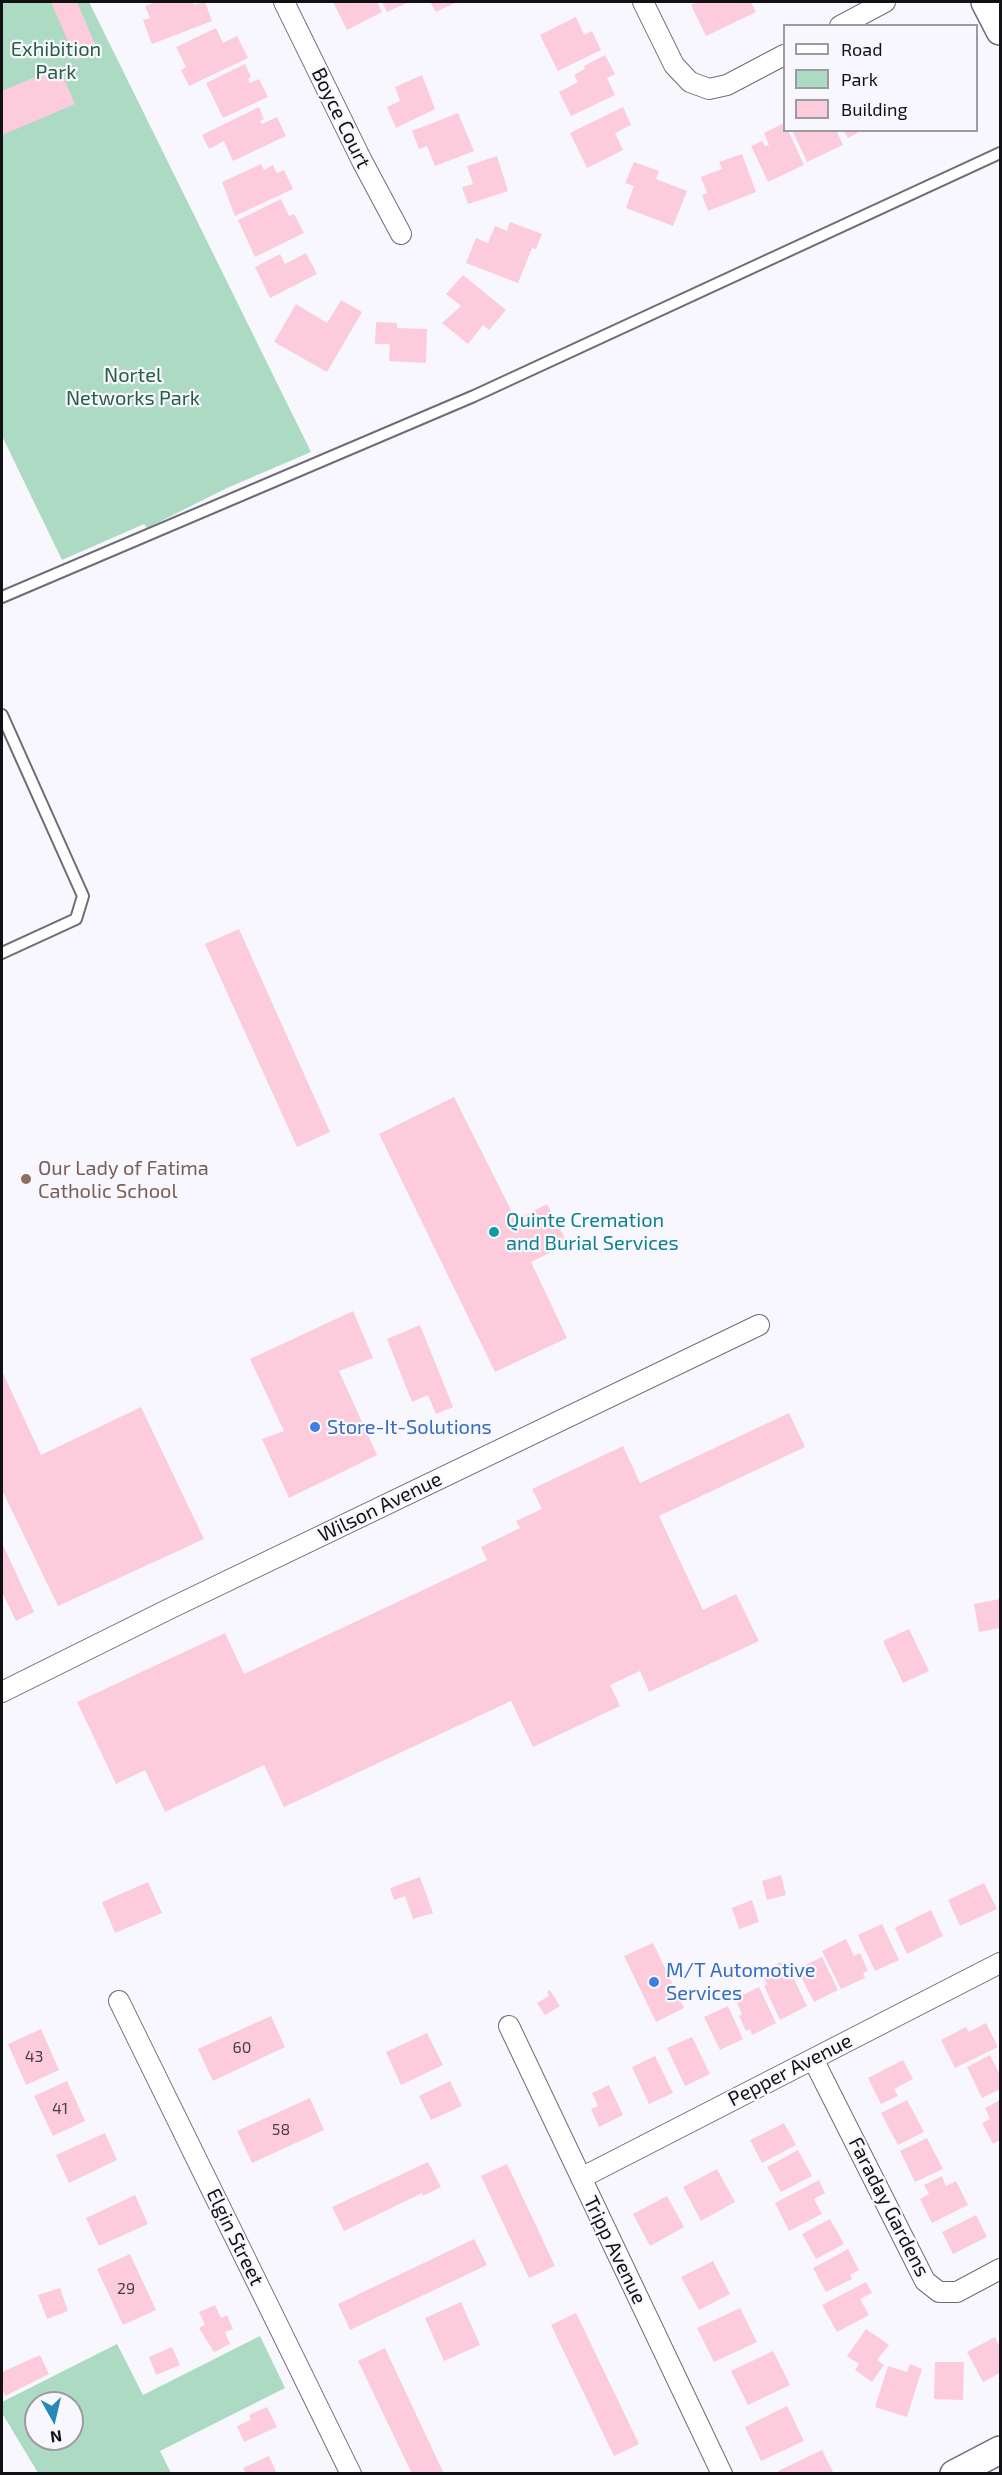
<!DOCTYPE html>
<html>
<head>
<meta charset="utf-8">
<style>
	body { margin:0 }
	#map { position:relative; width:1002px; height:2475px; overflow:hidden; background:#f8f7fd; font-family:"Exo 2",sans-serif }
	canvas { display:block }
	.frame { position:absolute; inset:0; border:3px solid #111015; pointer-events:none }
	.legend { position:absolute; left:783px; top:24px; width:195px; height:108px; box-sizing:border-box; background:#f8f7fd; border:2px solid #9c9ba0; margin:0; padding:8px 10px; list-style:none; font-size:18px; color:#111015 }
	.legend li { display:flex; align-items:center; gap:12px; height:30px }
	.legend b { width:30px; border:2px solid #9c9ba0 }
	.north { position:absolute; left:24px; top:2391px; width:60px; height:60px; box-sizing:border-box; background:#f8f7fd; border:2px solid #9c9ba0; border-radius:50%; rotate:172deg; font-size:16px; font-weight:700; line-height:24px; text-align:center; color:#111015 }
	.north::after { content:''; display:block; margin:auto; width:21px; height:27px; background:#288ab4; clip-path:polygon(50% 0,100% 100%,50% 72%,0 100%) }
</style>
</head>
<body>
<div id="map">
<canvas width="1002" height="2475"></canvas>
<div class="frame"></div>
<ul class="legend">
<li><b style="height:8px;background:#fff"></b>Road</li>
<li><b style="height:16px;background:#addac2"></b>Park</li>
<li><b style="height:16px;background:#fcccdd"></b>Building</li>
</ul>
<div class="north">N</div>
</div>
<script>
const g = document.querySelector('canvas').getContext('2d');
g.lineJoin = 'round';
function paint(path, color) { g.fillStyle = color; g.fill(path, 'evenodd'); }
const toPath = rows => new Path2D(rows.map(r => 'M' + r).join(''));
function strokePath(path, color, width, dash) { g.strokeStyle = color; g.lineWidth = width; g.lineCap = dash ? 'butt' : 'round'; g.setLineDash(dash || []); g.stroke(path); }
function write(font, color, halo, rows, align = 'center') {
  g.font = font + ' "Exo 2",sans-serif'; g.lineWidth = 4.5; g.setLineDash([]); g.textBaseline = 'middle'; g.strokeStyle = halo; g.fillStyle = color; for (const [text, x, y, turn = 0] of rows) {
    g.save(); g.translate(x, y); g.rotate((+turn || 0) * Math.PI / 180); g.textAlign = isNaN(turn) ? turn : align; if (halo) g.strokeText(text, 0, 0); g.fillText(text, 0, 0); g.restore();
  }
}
paint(toPath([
	[2,2,89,2,311,452,227,488,147,528,144,524,62,560,2,436],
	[260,2336,285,2388,160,2451,171,2473,38,2473,2,2413,2,2402,117,2344,143,2395],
	[36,2403,72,2403,72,2439,36,2439]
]), '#addac2');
paint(toPath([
	[51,2,77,2,98,51,76,60],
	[156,2,193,2,194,5,205,2,212,21,152,44,143,20,150,18,145,6],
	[333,2,377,2,382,12,347,30],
	[382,2,409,2,387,12],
	[430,2,457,2,436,12],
	[698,2,751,2,756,12,706,36,691,5],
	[576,17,584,35,592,31,601,50,558,71,540,35],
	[216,28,223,43,237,36,248,58,189,86,181,70,186,67,176,47],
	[605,55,615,74,607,78,615,95,571,116,559,92,578,82,574,75,585,69,584,66],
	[245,64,251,77,248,79,250,83,259,79,268,97,223,118,206,83],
	[59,67,75,104,2,135,2,91],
	[422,75,435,109,396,128,387,107,400,101,395,87],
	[259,107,264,119,260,121,262,124,277,117,286,136,233,161,224,141,209,149,202,135],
	[623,107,631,125,615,133,623,150,587,168,570,133],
	[458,113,474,151,435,166,427,146,419,149,412,131],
	[784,123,784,130,788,130,804,165,768,182,751,146,762,141,765,146,769,145,764,133],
	[792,130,836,130,843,145,807,162],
	[843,130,863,130,848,138],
	[742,154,756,192,708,211,702,195,707,193,701,177,722,169,719,162],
	[497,156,508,191,468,204,462,187,473,184,467,166],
	[634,162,659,171,656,179,687,191,673,226,626,208,634,186,625,183],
	[261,164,264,170,273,165,277,173,284,170,293,189,235,216,222,182],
	[281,199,289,216,294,214,304,233,255,257,238,220],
	[510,222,542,234,536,249,532,248,518,283,466,263,476,238,488,243,495,226,507,231],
	[306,253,317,274,270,298,255,267,280,254,285,264],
	[463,275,506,310,489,330,483,325,468,344,442,323,461,306,446,294],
	[341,300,362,312,327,372,274,342,296,304,327,323],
	[376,322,397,323,397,328,427,329,426,363,389,361,390,344,375,344],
	[239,929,330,1132,297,1147,205,944],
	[454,1097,516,1220,547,1204,568,1244,531,1262,567,1338,495,1372,379,1134],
	[353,1311,373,1358,339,1371,377,1455,289,1498,262,1439,284,1431,250,1359],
	[420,1325,453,1407,436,1414,428,1395,412,1402,387,1339],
	[2,1371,41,1455,141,1407,204,1539,58,1606,2,1490],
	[789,1413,805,1447,659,1516,703,1610,736,1594,759,1641,649,1692,640,1671,610,1685,620,1706,533,1747,511,1701,284,1807,264,1765,165,1812,145,1770,116,1784,77,1702,225,1633,244,1674,487,1560,481,1547,520,1528,516,1521,542,1509,532,1489,623,1446,640,1483],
	[2,1543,34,1612,16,1621,2,1592],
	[1000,1599,1000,1628,979,1632,974,1604],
	[909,1629,929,1671,903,1683,883,1641],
	[781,1875,786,1895,767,1900,762,1881],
	[420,1877,433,1913,413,1919,405,1896,394,1900,390,1888],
	[148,1882,162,1913,115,1933,102,1902],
	[984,1883,997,1909,960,1926,948,1900],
	[752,1900,759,1922,739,1929,732,1908],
	[931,1910,943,1936,907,1954,895,1928],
	[882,1924,899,1960,875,1971,858,1935],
	[846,1939,854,1956,860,1953,868,1971,863,1973,865,1978,841,1989,822,1951],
	[653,1943,684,2008,656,2022,624,1956],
	[822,1957,838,1990,814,2002,797,1969],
	[781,1962,787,1974,791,1973,807,2006,780,2020,764,1986,767,1984,761,1972],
	[759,1987,776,2023,752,2035,750,2029,746,2031,739,2016,742,2014,735,1999],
	[550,1990,560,2006,545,2015,537,2003,549,1996,547,1992],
	[728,2006,743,2039,720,2050,704,2017],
	[271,2016,285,2047,213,2081,198,2049],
	[986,2023,998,2047,955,2068,941,2040,966,2027,969,2032],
	[41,2029,59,2070,26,2085,8,2044],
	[427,2033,443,2065,401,2085,386,2052],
	[692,2037,710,2074,685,2086,667,2048],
	[990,2055,1000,2075,1000,2089,982,2098,967,2067],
	[655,2056,673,2093,649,2104,632,2067],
	[903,2060,913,2079,894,2089,898,2096,881,2104,868,2078],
	[67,2081,85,2121,53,2136,34,2096],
	[450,2081,462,2106,431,2120,419,2096],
	[609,2085,623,2115,599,2127,591,2109,598,2106,592,2093],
	[310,2098,324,2130,252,2163,237,2131],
	[907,2100,924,2132,898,2145,881,2113],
	[1000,2100,1000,2140,993,2144,982,2123,990,2119,985,2108],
	[784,2123,796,2145,762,2163,750,2140],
	[105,2133,117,2160,69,2183,56,2155],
	[927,2138,943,2169,915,2182,900,2151],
	[798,2150,812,2176,781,2192,767,2167],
	[428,2162,441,2187,423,2196,422,2193,344,2231,332,2207],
	[507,2164,555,2266,529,2278,481,2176],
	[717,2169,735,2202,701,2221,683,2187],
	[942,2176,946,2186,956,2181,968,2205,932,2223,920,2199,929,2194,924,2185],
	[819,2180,825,2193,814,2199,822,2214,789,2231,775,2203],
	[135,2195,148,2224,99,2246,86,2218],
	[667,2196,684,2227,650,2246,633,2214],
	[976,2215,987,2237,953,2254,942,2232],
	[830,2219,844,2244,816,2259,802,2234],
	[474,2239,487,2265,350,2330,338,2304],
	[848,2249,859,2270,850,2275,852,2279,826,2292,813,2268],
	[130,2254,156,2310,123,2325,97,2269],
	[713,2261,730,2294,699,2310,681,2277],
	[866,2282,872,2293,860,2299,869,2315,837,2332,822,2305],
	[60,2288,68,2311,47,2319,38,2295],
	[461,2302,480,2345,444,2361,425,2318],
	[215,2305,221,2318,227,2315,233,2329,225,2332,230,2344,214,2352,199,2328,205,2325,199,2312],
	[740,2308,757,2342,714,2362,697,2328],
	[576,2313,639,2444,614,2456,551,2325],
	[866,2329,889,2345,877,2360,884,2365,872,2382,855,2370,859,2364,847,2356],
	[995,2337,1000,2347,1000,2373,983,2382,967,2352],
	[172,2347,180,2365,156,2375,149,2357],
	[385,2348,444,2474,412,2474,358,2361],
	[773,2351,790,2385,748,2405,731,2371],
	[40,2355,49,2374,5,2396,2,2387,2,2372],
	[935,2362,964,2362,963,2400,934,2399],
	[910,2364,922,2369,907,2417,875,2407,888,2366,907,2372],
	[787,2406,804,2441,761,2461,745,2427],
	[267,2407,277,2427,244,2442,237,2426,251,2420,249,2415],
	[822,2450,834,2474,779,2474,778,2471],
	[269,2456,277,2474,246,2474,243,2468]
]), '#fcccdd');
const lane = toPath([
	[2,597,474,396,1000,153],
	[2,715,83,896,76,919,2,953]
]);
const street = toPath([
	[284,2,362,161,401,234],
	[643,2,674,65,690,82,709,89,727,85,784,55],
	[840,26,885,2],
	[2,1692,169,1609,759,1325],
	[119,2001,351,2474],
	[509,2026,722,2474],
	[813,2059,925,2281,939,2292,957,2292,1000,2269],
	[581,2178,1000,1963]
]);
const secondary = toPath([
	[985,2,1000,31],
	[954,2474,1000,2450]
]);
strokePath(lane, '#6f6c79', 14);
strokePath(street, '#6f6c79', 22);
strokePath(secondary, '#6f6c79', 30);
strokePath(lane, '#fff', 10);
strokePath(street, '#fff', 20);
strokePath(secondary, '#fff', 27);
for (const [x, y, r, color] of [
	[26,1179,6,"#8d6e63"],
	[494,1232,6,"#0f9aa8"],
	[315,1427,6,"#3f7fe0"],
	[654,1982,6,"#3f7fe0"]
]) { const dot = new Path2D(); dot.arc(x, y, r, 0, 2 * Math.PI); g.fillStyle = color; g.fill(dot); strokePath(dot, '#f8f7fd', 2); }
write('16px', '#4c3f47', null, [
	["60",242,2048],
	["43",34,2057],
	["41",60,2109],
	["58",281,2130],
	["29",126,2289]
]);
write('20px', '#245f44', '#f8f7fd', [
	["Exhibition",56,49],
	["Park",56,72],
	["Nortel",133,375],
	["Networks Park",133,398]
]);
write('20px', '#111015', '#f8f7fd', [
	["Boyce Court",341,118,64],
	["Wilson Avenue",380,1507,-26],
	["Pepper Avenue",790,2070,-27],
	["Faraday Gardens",889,2207,63],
	["Elgin Street",235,2237,64],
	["Tripp Avenue",615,2250,64]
]);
write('20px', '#785e54', '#f8f7fd', [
	["Our Lady of Fatima",38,1168],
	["Catholic School",38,1191]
], 'left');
write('20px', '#0d838f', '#f8f7fd', [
	["Quinte Cremation",506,1220],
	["and Burial Services",506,1243]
], 'left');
write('20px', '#366cbe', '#f8f7fd', [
	["Store-It-Solutions",327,1427],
	["M/T Automotive",666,1970],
	["Services",666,1993]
], 'left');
</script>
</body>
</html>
